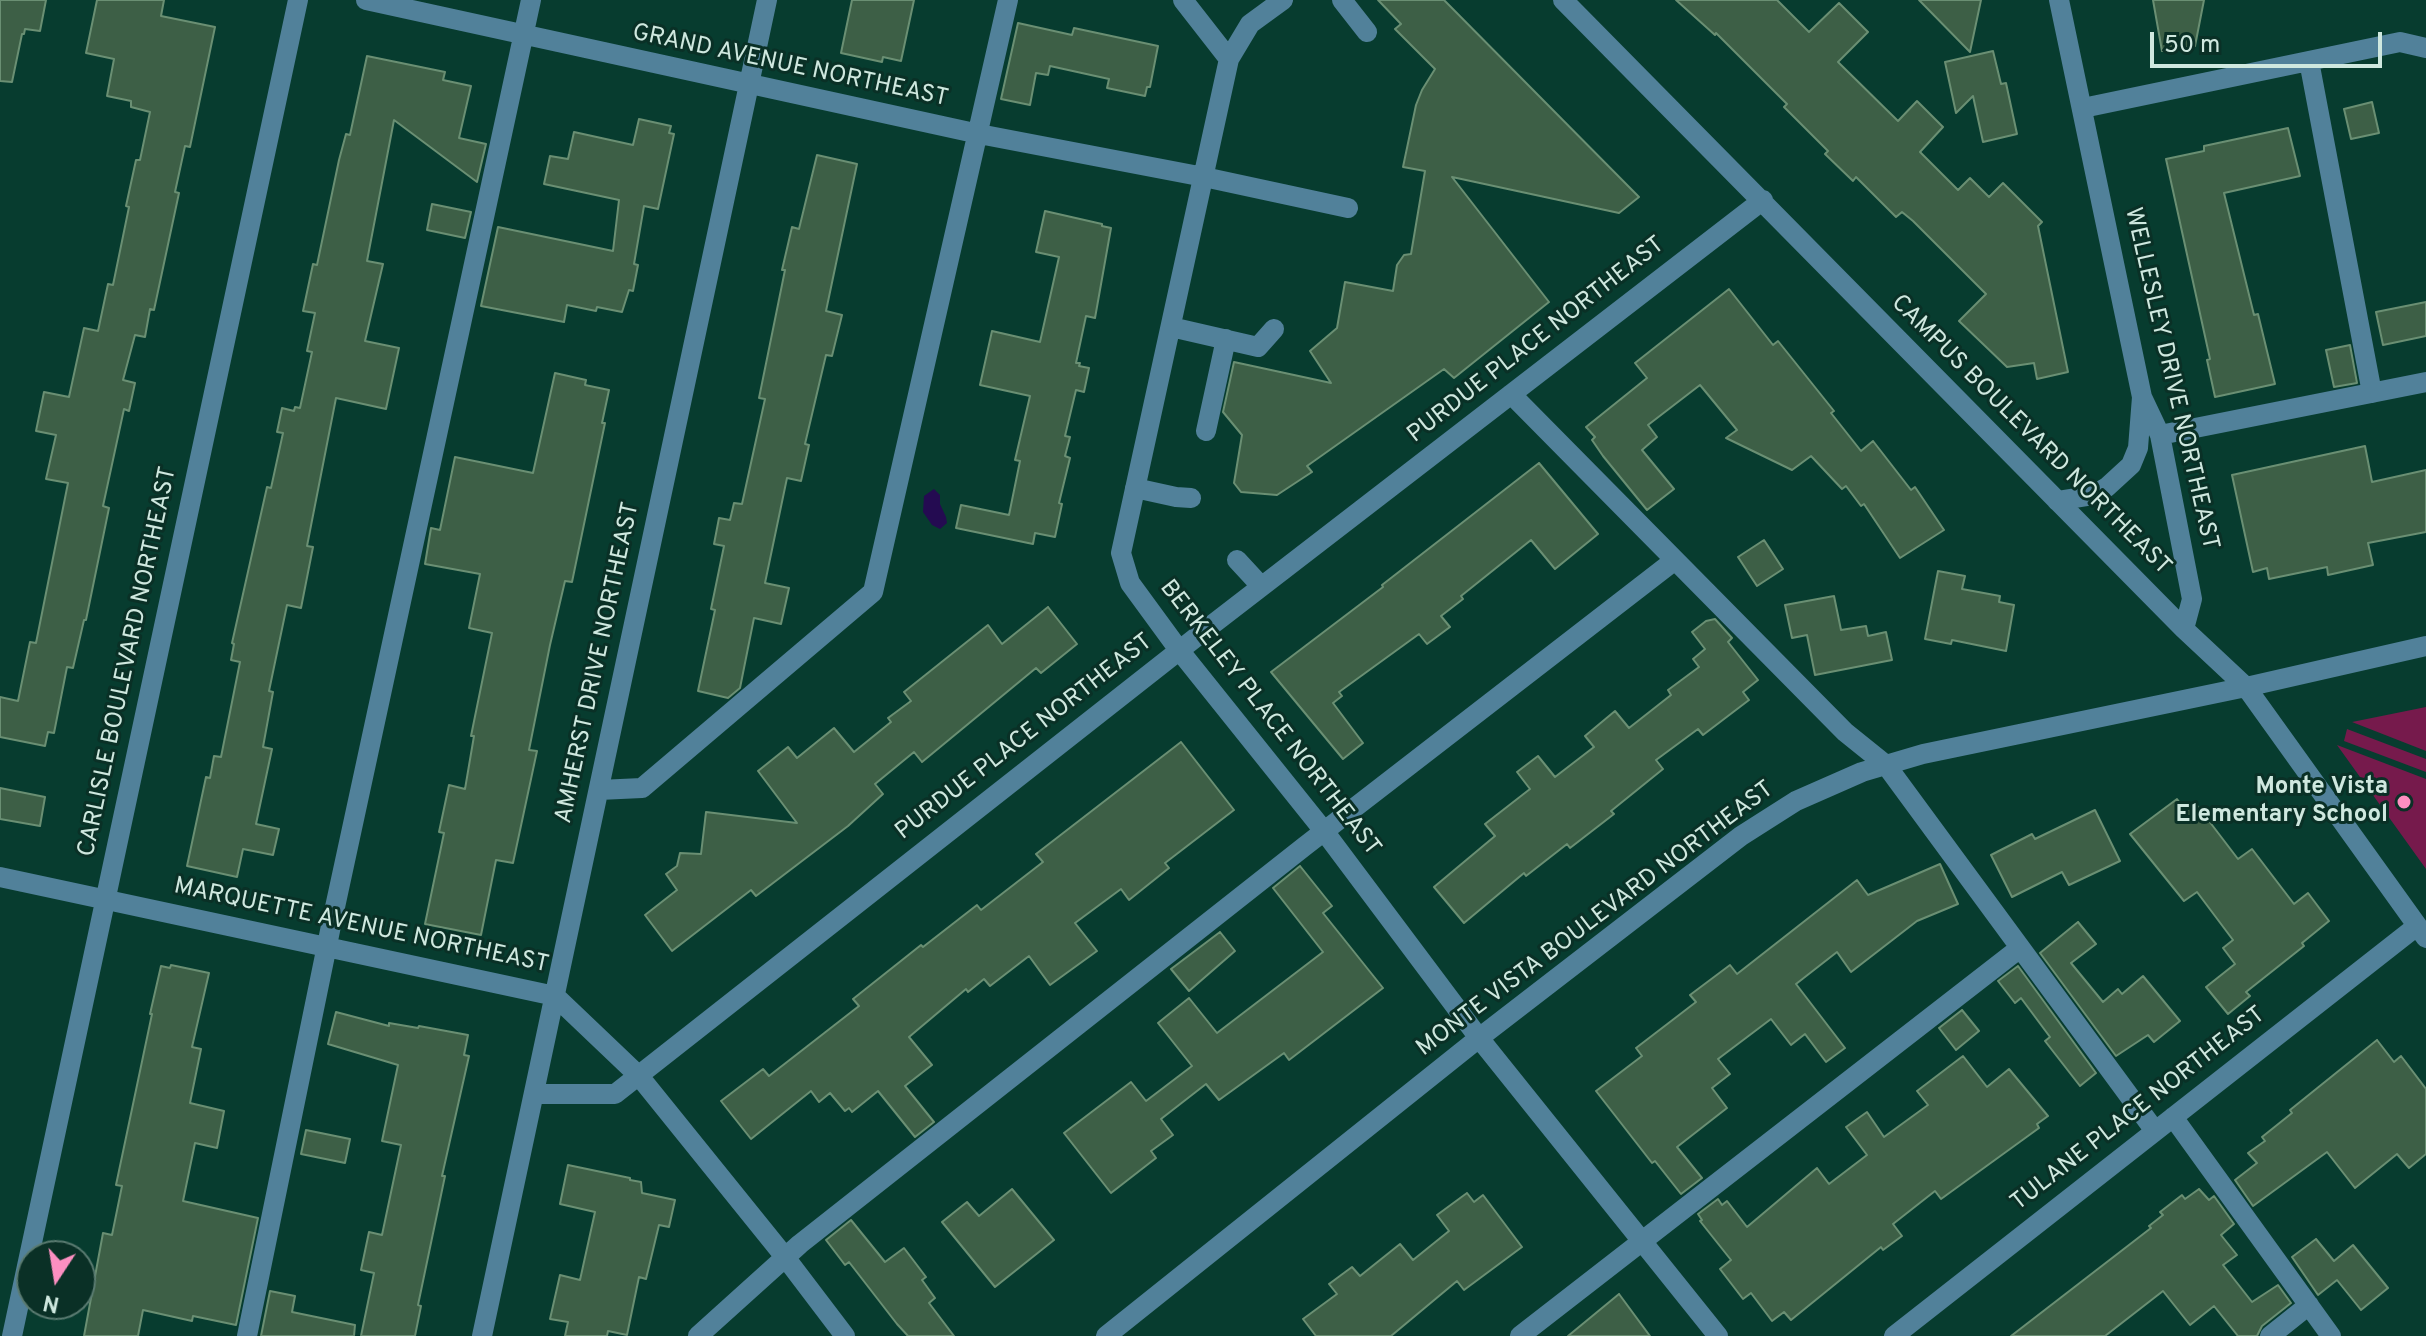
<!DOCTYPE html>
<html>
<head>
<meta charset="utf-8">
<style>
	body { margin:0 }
	#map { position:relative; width:2426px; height:1336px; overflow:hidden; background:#073c2f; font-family:Overpass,sans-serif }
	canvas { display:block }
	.north { position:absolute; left:16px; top:1240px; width:80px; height:80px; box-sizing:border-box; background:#0a3026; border:2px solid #597a70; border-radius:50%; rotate:192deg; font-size:22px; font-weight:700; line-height:32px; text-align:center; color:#cfe8df }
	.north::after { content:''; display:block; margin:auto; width:28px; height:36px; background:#fc8fc1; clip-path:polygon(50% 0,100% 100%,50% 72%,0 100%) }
	.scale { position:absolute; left:2150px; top:32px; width:232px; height:36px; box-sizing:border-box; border:4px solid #cfe8df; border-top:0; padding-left:10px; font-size:24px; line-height:28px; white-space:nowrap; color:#cfe8df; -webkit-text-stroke:6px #0a3026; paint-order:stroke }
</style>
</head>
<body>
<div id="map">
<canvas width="2426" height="1336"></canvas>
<div class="north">N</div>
<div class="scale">50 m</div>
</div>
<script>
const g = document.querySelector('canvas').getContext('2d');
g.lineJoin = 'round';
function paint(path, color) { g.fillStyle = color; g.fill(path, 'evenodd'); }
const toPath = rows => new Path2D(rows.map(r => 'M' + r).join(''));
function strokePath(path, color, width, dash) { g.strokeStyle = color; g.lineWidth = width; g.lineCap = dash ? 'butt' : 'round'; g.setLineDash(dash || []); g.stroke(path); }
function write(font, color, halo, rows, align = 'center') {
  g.font = font + ' Overpass,sans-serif'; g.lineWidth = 6; g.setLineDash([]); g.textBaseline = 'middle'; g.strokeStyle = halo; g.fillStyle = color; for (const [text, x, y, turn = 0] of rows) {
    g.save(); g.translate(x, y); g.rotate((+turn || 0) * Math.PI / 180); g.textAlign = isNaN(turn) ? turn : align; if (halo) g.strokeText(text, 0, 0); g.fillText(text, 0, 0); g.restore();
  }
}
paint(toPath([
	[2426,707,2426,751,2352,722],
	[2347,729,2426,759,2426,772,2344,741],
	[2337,745,2426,779,2426,869]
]), '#761a4c');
paint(toPath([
	[934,489,940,495,940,504,946,517,947,523,940,529,932,525,923,512,924,496]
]), '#240b51');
const building = toPath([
	[0,0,46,0,40,31,25,29,24,34,22,34,12,82,0,81,0,0],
	[97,0,164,0,161,16,215,27,190,147,185,146,175,192,179,193,154,310,150,309,145,337,135,335,123,380,135,383,129,411,124,409,103,506,109,508,86,620,84,620,73,668,67,667,54,733,48,732,45,746,0,737,0,697,18,701,30,642,36,643,68,483,46,479,56,435,36,431,44,392,69,397,84,328,98,331,108,284,113,285,129,207,126,206,136,160,140,160,150,112,131,107,131,101,107,96,114,59,86,53,97,0],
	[852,0,914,0,901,61,883,57,882,62,841,53,852,0],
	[1378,0,1444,0,1639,197,1619,213,1452,177,1549,302,1454,378,1444,369,1307,466,1312,472,1277,495,1241,492,1234,483,1242,435,1223,412,1234,362,1331,383,1310,351,1337,328,1345,282,1393,291,1397,265,1404,255,1411,254,1425,171,1403,167,1416,105,1422,90,1435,69,1395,29,1401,24,1378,0],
	[1676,0,1777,0,1809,32,1839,3,1868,32,1838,62,1898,121,1917,101,1943,127,1920,152,1958,190,1970,178,1989,197,2003,183,2042,222,2038,226,2068,372,2037,379,2034,363,2007,367,1959,321,1986,294,1913,221,1902,212,1896,217,1856,177,1853,181,1825,154,1828,151,1784,107,1787,104,1716,33,1715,35,1676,0],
	[1919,0,1981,0,1970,52,1919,0],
	[2153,0,2204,0,2195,46,2162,51,2153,0],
	[1018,23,1072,35,1074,28,1158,46,1150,87,1147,87,1145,96,1107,88,1109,79,1050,66,1048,75,1036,73,1030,105,1001,99,1018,23],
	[1993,51,2001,84,2006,83,2017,134,1983,142,1973,96,1956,113,1945,62,1993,51],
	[367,56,445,72,443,80,471,86,459,138,486,144,477,182,394,120,367,261,383,264,365,341,399,348,386,409,336,398,307,546,313,547,301,608,287,605,269,691,273,692,263,747,272,749,256,824,279,829,273,855,243,849,237,877,187,866,206,777,210,778,214,756,221,757,240,662,231,660,234,644,232,643,267,487,271,488,283,433,277,432,282,408,294,411,295,407,300,408,312,352,307,351,315,313,303,311,313,264,317,265,339,160,346,134,350,135,367,56],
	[2372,102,2379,133,2351,139,2344,109,2372,102],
	[639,119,671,126,669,133,674,134,658,209,644,206,634,264,638,265,633,291,629,290,622,312,597,307,596,311,567,305,564,322,481,306,498,227,613,251,619,200,544,184,550,156,568,159,574,132,633,145,639,119],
	[2288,128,2300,176,2224,193,2254,315,2258,314,2275,384,2215,397,2207,360,2210,359,2166,159,2204,151,2204,146,2288,128],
	[817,155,857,164,826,311,842,315,832,356,826,355,805,444,809,445,801,481,787,478,765,583,789,588,781,624,754,618,740,688,728,698,698,691,715,610,711,609,724,546,714,544,719,518,730,520,734,503,742,504,765,399,759,398,785,270,782,270,792,227,799,229,817,155],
	[432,204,471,212,465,238,427,230,432,204],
	[1045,211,1102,224,1102,226,1111,228,1095,318,1086,316,1076,363,1080,363,1079,366,1089,368,1084,392,1076,390,1065,436,1070,437,1065,456,1070,458,1059,503,1062,504,1055,537,1035,533,1033,544,956,528,961,505,1009,515,1020,461,1015,460,1030,396,980,385,992,331,1040,342,1059,257,1036,252,1045,211],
	[1729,289,1773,345,1778,341,1834,411,1831,413,1861,451,1873,441,1911,490,1915,487,1944,530,1900,558,1864,504,1861,506,1846,486,1842,489,1811,456,1792,470,1726,438,1737,430,1700,385,1648,425,1657,437,1642,450,1674,489,1647,510,1603,456,1592,440,1595,437,1586,427,1647,378,1635,363,1729,289],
	[2426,302,2426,336,2383,345,2376,312,2426,302],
	[2350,345,2357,383,2334,387,2326,350,2350,345],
	[555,373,586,380,585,385,609,390,602,423,605,423,572,582,565,581,550,645,529,750,537,751,513,863,496,860,481,935,425,924,444,833,439,832,449,785,465,789,474,736,471,736,492,633,469,628,480,574,425,564,431,528,440,530,455,457,533,473,555,373],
	[2365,446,2372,482,2426,470,2426,532,2368,543,2373,565,2328,575,2327,567,2269,579,2267,568,2253,572,2232,475,2365,446],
	[1539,463,1598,534,1555,569,1531,540,1461,596,1463,599,1441,616,1450,627,1427,644,1419,634,1339,692,1342,696,1333,703,1363,743,1343,759,1271,672,1383,587,1382,585,1539,463],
	[1764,540,1783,569,1757,586,1738,557,1764,540],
	[1938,571,1965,576,1962,589,2000,596,1999,602,2014,605,2006,651,1952,640,1951,644,1925,639,1938,571],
	[1834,596,1841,630,1866,626,1868,636,1886,632,1892,660,1815,675,1807,635,1792,638,1785,605,1834,596],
	[1048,607,1077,644,1041,673,1036,668,922,762,914,752,875,784,883,794,848,826,756,896,751,890,672,951,645,915,677,890,666,874,677,866,680,853,701,854,706,812,797,823,758,771,788,747,797,758,834,728,854,752,891,722,888,718,911,701,904,692,988,625,1002,644,1048,607],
	[1715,619,1732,638,1728,642,1758,680,1743,692,1749,700,1703,735,1698,729,1656,760,1663,769,1611,811,1614,814,1570,848,1567,844,1526,876,1524,873,1464,923,1434,887,1495,836,1485,824,1530,789,1517,772,1538,756,1555,777,1594,747,1585,736,1615,711,1629,728,1671,695,1668,690,1699,667,1693,659,1705,649,1692,632,1706,621,1715,619],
	[1181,742,1234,810,1165,863,1169,868,1129,900,1121,889,1075,923,1097,951,1050,985,1029,956,990,986,984,979,968,992,966,989,909,1037,932,1065,905,1086,934,1122,915,1137,878,1091,852,1112,849,1108,845,1111,830,1093,819,1102,811,1091,751,1139,721,1101,763,1069,769,1076,859,1006,853,999,921,945,923,947,977,905,981,910,1043,862,1036,854,1181,742],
	[0,788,45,797,40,826,0,819,0,788],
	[2177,799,2186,811,2196,804,2238,859,2252,849,2294,904,2308,893,2329,921,2302,943,2304,946,2246,992,2250,996,2228,1014,2206,987,2235,964,2223,948,2233,940,2197,892,2184,901,2130,834,2177,799],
	[2095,810,2120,861,2069,885,2062,872,2012,897,1991,855,2032,834,2035,839,2095,810],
	[1940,864,1958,904,1917,921,1851,972,1837,952,1796,984,1845,1048,1826,1062,1805,1034,1791,1045,1771,1019,1718,1059,1730,1074,1712,1088,1727,1108,1677,1147,1702,1178,1681,1194,1655,1161,1652,1163,1596,1091,1642,1056,1636,1048,1696,1002,1690,995,1730,965,1737,974,1857,880,1868,895,1940,864],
	[1300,866,1332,906,1323,913,1383,988,1289,1060,1284,1053,1219,1100,1206,1084,1161,1119,1173,1135,1151,1151,1156,1158,1111,1193,1064,1133,1131,1082,1146,1101,1192,1066,1158,1023,1189,998,1217,1033,1323,952,1273,888,1300,866],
	[2078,922,2096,944,2071,963,2103,1002,2118,989,2122,994,2143,976,2180,1021,2154,1042,2148,1035,2116,1056,2040,953,2078,922],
	[1220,932,1235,951,1189,991,1171,969,1220,932],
	[171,965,209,973,192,1047,201,1049,190,1103,224,1111,217,1148,195,1143,183,1201,258,1218,236,1325,193,1316,192,1321,143,1310,138,1336,84,1336,103,1233,112,1235,122,1186,116,1185,152,1014,150,1014,161,966,170,968,171,965],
	[2018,966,2096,1073,2080,1086,2045,1041,2050,1037,2021,998,2015,1003,1998,981,2018,966],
	[1962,1010,1979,1031,1956,1050,1939,1028,1962,1010],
	[336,1012,389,1026,389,1023,418,1028,419,1026,468,1035,464,1055,469,1056,442,1176,445,1176,418,1305,421,1306,415,1336,361,1336,374,1273,361,1270,369,1232,382,1235,401,1145,382,1141,398,1065,328,1044,336,1012],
	[2377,1040,2394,1062,2401,1056,2426,1089,2426,1154,2409,1168,2397,1154,2355,1188,2327,1152,2253,1206,2235,1180,2257,1163,2248,1153,2265,1141,2262,1137,2292,1113,2290,1110,2377,1040],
	[1963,1056,1987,1087,2009,1069,2048,1116,2037,1124,2039,1128,1941,1199,1935,1191,1893,1224,1902,1236,1883,1250,1881,1247,1791,1320,1784,1312,1772,1321,1751,1293,1743,1299,1720,1269,1731,1260,1700,1221,1702,1220,1698,1214,1718,1199,1722,1205,1727,1201,1747,1227,1817,1168,1829,1184,1867,1155,1846,1127,1867,1112,1884,1137,1928,1105,1917,1091,1963,1056],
	[306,1130,350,1139,345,1163,301,1154,306,1130],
	[568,1165,630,1178,630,1180,641,1182,642,1193,675,1200,669,1227,659,1225,646,1279,639,1277,627,1335,608,1331,607,1336,565,1336,568,1322,550,1319,560,1275,580,1280,595,1212,560,1204,568,1165],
	[1012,1189,1054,1240,995,1287,942,1222,967,1202,979,1216,1012,1189],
	[2199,1189,2209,1200,2214,1196,2234,1224,2221,1235,2237,1255,2223,1265,2252,1302,2278,1285,2291,1303,2262,1326,2257,1336,2238,1336,2214,1306,2190,1325,2163,1291,2105,1336,2011,1336,2151,1228,2149,1226,2163,1215,2160,1212,2182,1195,2185,1199,2199,1189],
	[1467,1193,1474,1202,1483,1195,1522,1247,1464,1290,1457,1281,1391,1336,1316,1336,1303,1319,1337,1294,1329,1284,1352,1267,1360,1276,1400,1244,1413,1260,1449,1231,1437,1215,1467,1193],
	[851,1220,885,1262,904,1248,926,1277,922,1280,935,1298,929,1303,954,1336,908,1336,897,1324,849,1262,845,1265,826,1240,851,1220],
	[2316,1239,2334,1261,2353,1245,2388,1288,2361,1310,2337,1280,2318,1295,2292,1257,2316,1239],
	[270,1291,295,1296,292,1312,355,1325,354,1336,261,1336,270,1291],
	[1619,1294,1650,1336,1568,1336,1619,1294]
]);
paint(building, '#3d5f46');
strokePath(building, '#6a8f73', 2);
strokePath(toPath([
	[366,0,979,134,1204,177,1348,208],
	[1183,0,1229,59],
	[1283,0,1250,24,1229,59,1121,553,1130,583,1179,650,1324,831,1479,1038,1718,1336],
	[1342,0,1367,32],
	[1563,0,2184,629,2246,687,2426,938],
	[2059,0,2142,397,2160,435,2192,599,2184,629],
	[2309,61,2372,393],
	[2083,108,2400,42,2426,48],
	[1171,327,1258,347,1274,329],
	[1511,394,1845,732,1886,765,2155,1131],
	[1206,431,1226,339],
	[2160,435,2426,382],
	[1135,488,1176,497,1191,498],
	[2057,501,2094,495,2107,487,2131,465,2138,448,2142,397],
	[1237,560,1261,586],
	[599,790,642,788,873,592,1008,0],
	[0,877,555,996,639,1076,785,1257,845,1336],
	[534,1094,615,1094,1204,631,1763,200],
	[2173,1117,2331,1336],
	[12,1336,298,0],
	[247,1336,332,921,531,0],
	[482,1336,767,0],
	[698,1336,800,1244,1305,846,1675,560],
	[1106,1336,1479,1038,1741,836,1796,801,1862,772,1923,754,2246,687,2426,646],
	[1520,1336,2020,948],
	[1894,1336,2417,926],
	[2270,1336,2309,1305]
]), '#51819a', 20);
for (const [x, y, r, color] of [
	[2404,802,8,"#fc8fc1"]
]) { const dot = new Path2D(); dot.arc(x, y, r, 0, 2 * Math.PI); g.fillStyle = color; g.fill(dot); strokePath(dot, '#0a3026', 3); }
write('24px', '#cfe8df', '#0a3026', [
	["GRAND AVENUE NORTHEAST",790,67,12],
	["PURDUE PLACE NORTHEAST",1537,341,-38],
	["WELLESLEY DRIVE NORTHEAST",2170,379,77],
	["CAMPUS BOULEVARD NORTHEAST",2030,436,45],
	["CARLISLE BOULEVARD NORTHEAST",129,662,-78],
	["AMHERST DRIVE NORTHEAST",599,663,-78],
	["BERKELEY PLACE NORTHEAST",1269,719,52],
	["PURDUE PLACE NORTHEAST",1025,738,-38],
	["MONTE VISTA BOULEVARD NORTHEAST",1596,920,-37],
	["MARQUETTE AVENUE NORTHEAST",361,927,12],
	["TULANE PLACE NORTHEAST",2139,1110,-38]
]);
write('bold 24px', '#cfe8df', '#0a3026', [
	["Monte Vista",2388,788],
	["Elementary School",2388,816]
], 'right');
</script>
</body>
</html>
